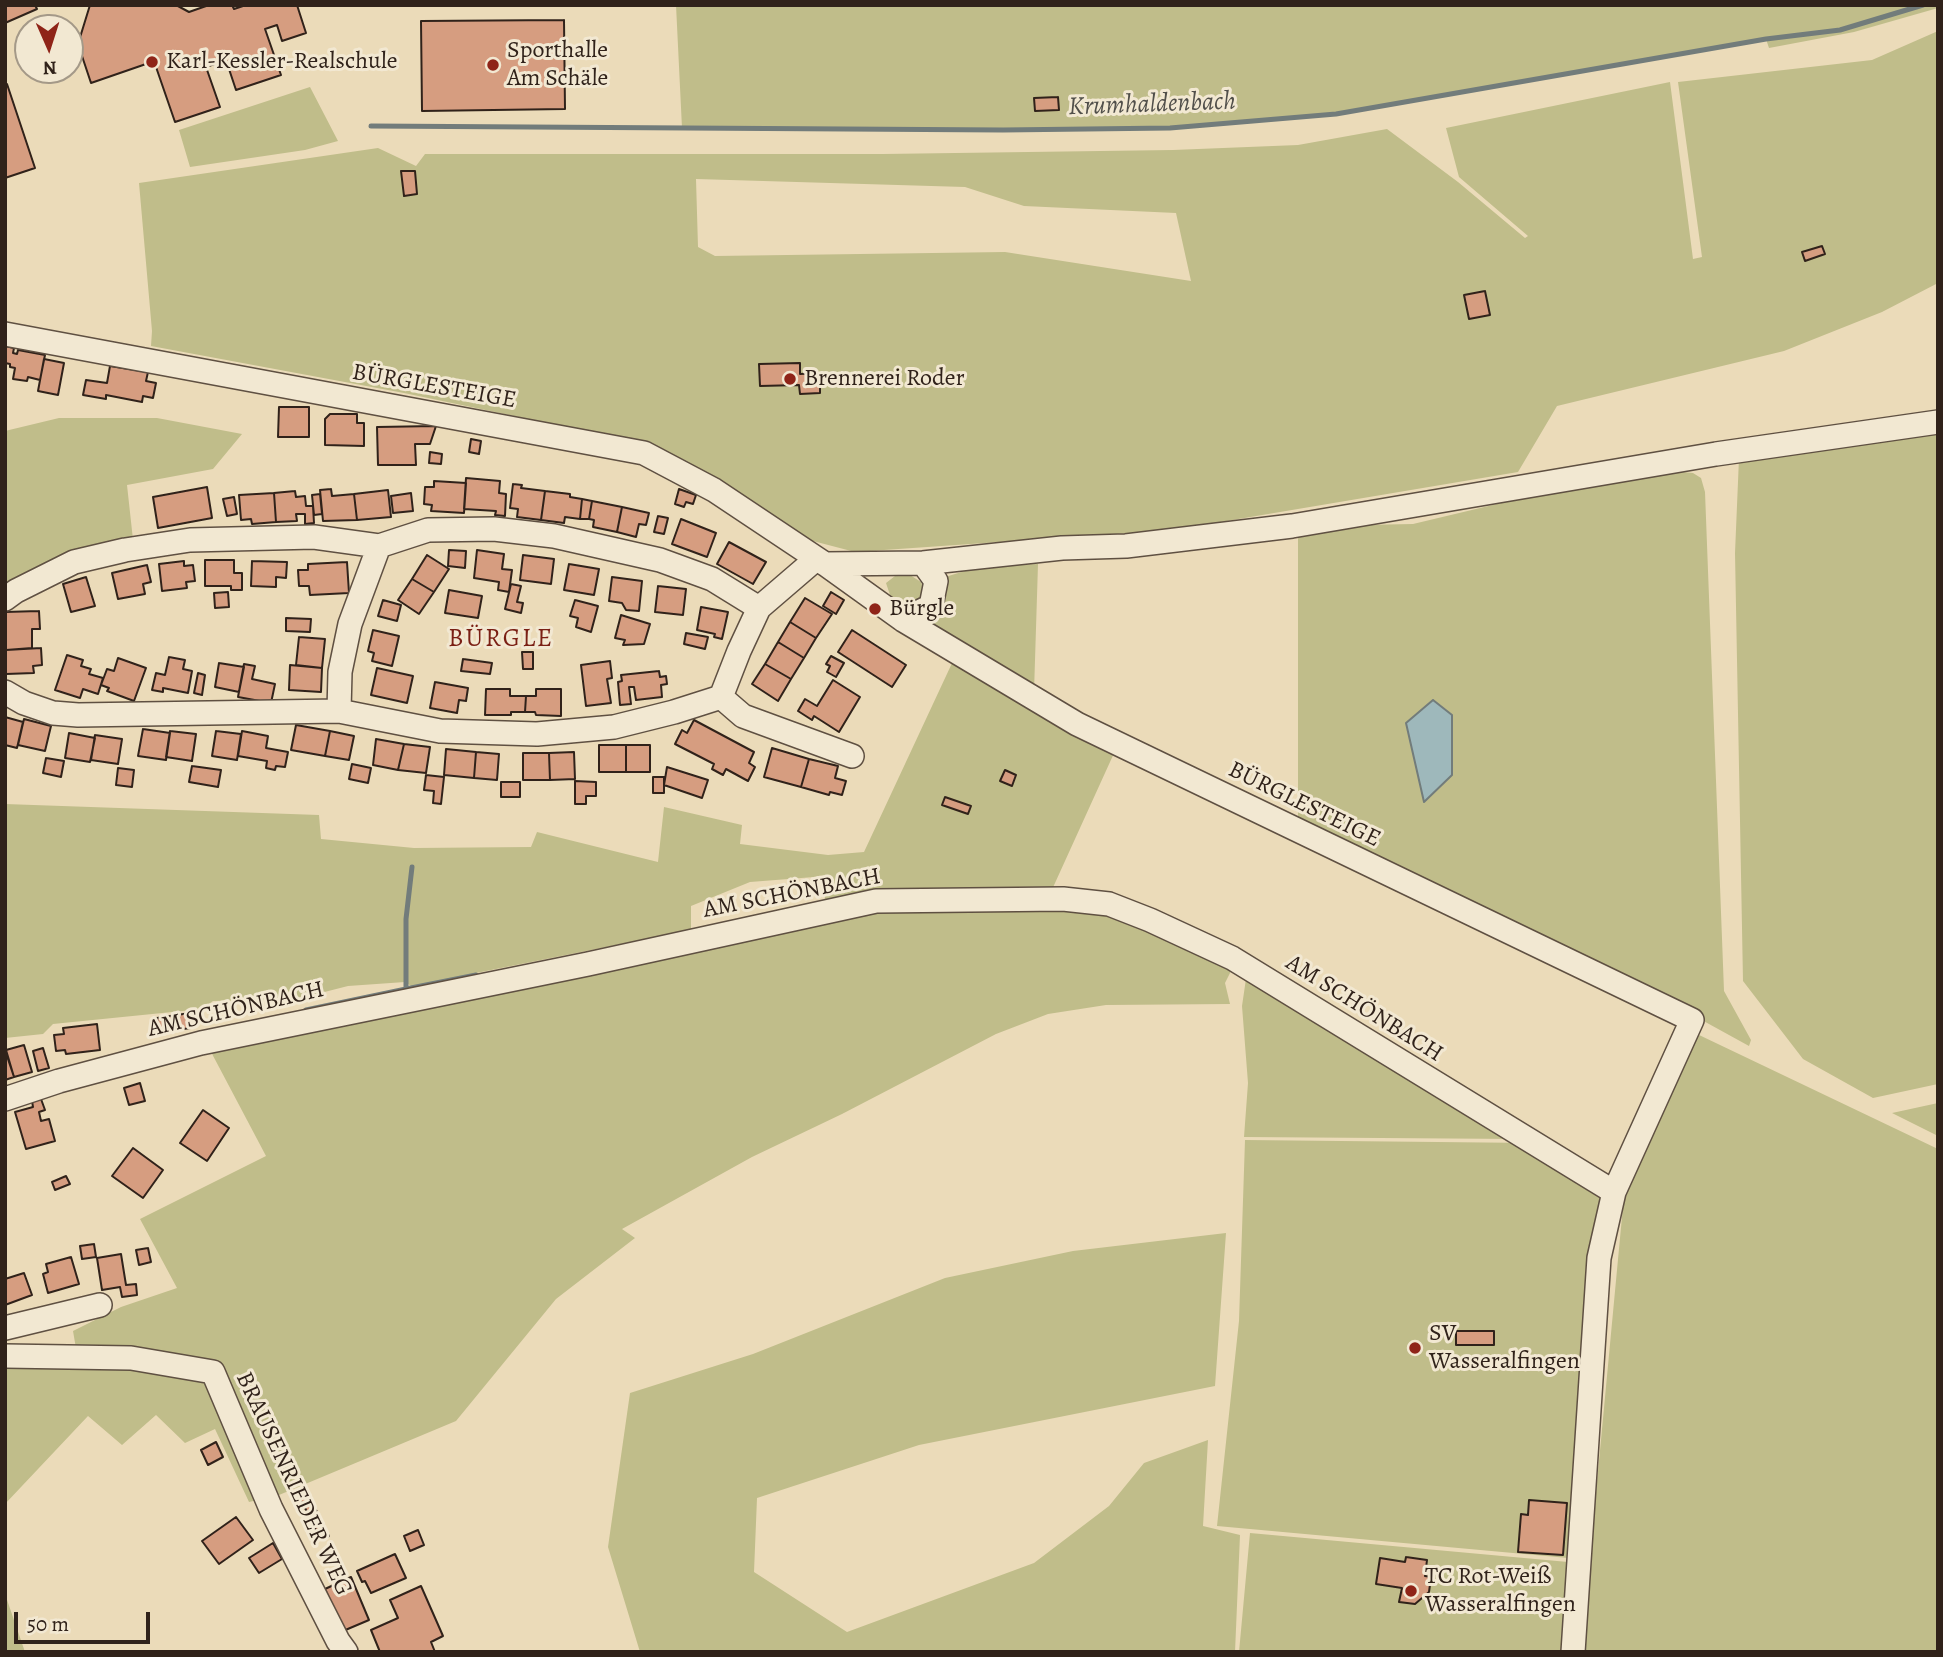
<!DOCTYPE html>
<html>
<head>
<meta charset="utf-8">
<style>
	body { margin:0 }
	#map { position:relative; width:1943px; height:1657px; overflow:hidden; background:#ebdbb9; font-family:Alegreya,serif }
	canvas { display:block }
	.frame { position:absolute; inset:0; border:7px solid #30221a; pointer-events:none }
	.north { position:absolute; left:14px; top:14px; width:70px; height:70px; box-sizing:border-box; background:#f2e8d2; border:2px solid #a49988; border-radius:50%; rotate:177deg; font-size:19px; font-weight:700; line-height:28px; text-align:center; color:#30221a }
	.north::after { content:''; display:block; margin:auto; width:24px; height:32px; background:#8f2418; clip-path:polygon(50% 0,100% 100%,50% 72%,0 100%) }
	.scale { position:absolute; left:14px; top:1612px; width:136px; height:32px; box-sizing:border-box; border:4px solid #30221a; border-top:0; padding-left:9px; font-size:21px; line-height:24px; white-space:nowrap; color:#30221a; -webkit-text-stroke:5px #f2e8d2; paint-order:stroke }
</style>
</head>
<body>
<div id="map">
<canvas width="1943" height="1657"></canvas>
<div class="frame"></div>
<div class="north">N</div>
<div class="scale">50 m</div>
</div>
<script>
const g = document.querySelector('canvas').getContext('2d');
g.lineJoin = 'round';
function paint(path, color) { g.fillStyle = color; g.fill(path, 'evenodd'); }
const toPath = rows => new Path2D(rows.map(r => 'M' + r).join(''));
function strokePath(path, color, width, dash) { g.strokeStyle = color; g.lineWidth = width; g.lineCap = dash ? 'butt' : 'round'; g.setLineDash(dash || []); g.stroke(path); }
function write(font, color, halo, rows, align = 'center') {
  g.font = font + ' Alegreya,serif'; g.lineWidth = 6; g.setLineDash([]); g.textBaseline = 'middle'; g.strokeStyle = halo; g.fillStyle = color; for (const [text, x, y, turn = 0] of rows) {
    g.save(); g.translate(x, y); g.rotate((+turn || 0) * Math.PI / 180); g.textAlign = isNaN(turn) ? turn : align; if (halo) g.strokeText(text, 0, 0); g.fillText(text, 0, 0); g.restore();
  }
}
paint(toPath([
	[676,5,1938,5,1938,8,1854,32,1769,48,1766,39,1336,114,1170,128,1003,130,682,128],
	[1938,31,1938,283,1882,312,1784,351,1557,406,1518,472,1173,530,855,552,813,541,753,504,639,442,404,393,151,346,152,331,139,183,378,148,416,166,425,154,883,154,1173,150,1298,145,1387,129,1458,182,1525,238,1528,236,1459,177,1446,128,1670,82,1693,259,1702,257,1678,82,1872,60],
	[696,179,965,187,1024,206,1176,213,1191,281,1005,252,715,256,698,247],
	[310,87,338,141,305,150,190,167,179,130],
	[59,418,157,418,242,434,213,469,127,485,134,549,16,591,5,584,5,431],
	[1938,429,1938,1084,1873,1098,1803,1059,1743,981,1735,553,1739,458],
	[1682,472,1693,473,1701,478,1705,492,1724,991,1751,1040,1749,1046,1669,1002,1298,823,1298,533,1362,525,1413,524,1518,499],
	[1038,564,1034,692,1022,677,985,660,928,628,930,620,943,610,947,591,942,578,981,566],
	[910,575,921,582,925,592,921,601,910,605,896,602,891,598,886,583,895,576],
	[953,661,1115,751,1050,894,824,907,827,876,750,882,691,906,691,930,411,986,405,982,348,986,297,999,213,1001,202,1009,53,1024,43,1034,5,1038,5,804,319,815,321,839,414,848,531,847,537,832,658,862,664,807,742,825,740,844,828,855,864,852],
	[1093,909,1142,921,1233,967,1225,983,1230,1004,1106,1005,1048,1014,996,1034,842,1114,752,1157,622,1229,635,1238,556,1299,456,1421,279,1495,249,1502,215,1429,185,1443,156,1415,122,1445,88,1416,5,1504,5,1364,79,1366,73,1331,121,1307,177,1288,140,1219,266,1156,210,1050,862,911],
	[1247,972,1518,1139,1244,1137,1248,1083,1242,1006],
	[1697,1034,1938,1149,1938,1652,1581,1652,1625,1185],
	[1938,1103,1938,1136,1892,1113],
	[1245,1140,1533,1143,1614,1192,1579,1559,1217,1526,1239,1321],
	[1226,1233,1215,1386,919,1445,757,1498,754,1572,847,1632,1034,1563,1109,1506,1144,1463,1208,1440,1203,1526,1240,1535,1235,1652,640,1652,608,1547,630,1393,753,1354,945,1278,1073,1251],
	[1250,1533,1579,1563,1574,1652,1239,1652],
	[5,1594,25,1652,5,1652]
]), '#c0bd8a');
const water = toPath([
	[1433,700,1452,715,1452,775,1424,802,1406,723,1433,700]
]);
paint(water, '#9eb8bb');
strokePath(water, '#727c7b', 2);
strokePath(toPath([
	[371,126,1003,130,1170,128,1336,114,1766,39,1840,30,1923,5],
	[406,989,476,975],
	[306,1010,406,989,406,919,412,867]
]), '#727c7b', 5);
const building = toPath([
	[5,5,35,5,37,9,5,23,5,5],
	[90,5,176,5,189,12,209,5,232,5,234,9,246,5,297,5,306,33,282,41,277,25,265,29,281,75,236,90,226,60,206,67,220,107,175,122,156,67,146,64,91,83,78,44,90,5],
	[564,20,565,109,422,111,421,21,564,20],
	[5,84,7,84,35,168,5,178,5,84],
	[1058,97,1059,110,1035,111,1034,98,1058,97],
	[401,171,415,171,417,194,404,196,401,171],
	[1822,246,1825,254,1805,261,1802,252,1822,246],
	[1485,291,1490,315,1469,319,1464,295,1485,291],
	[5,346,14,348,13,353,17,354,18,350,45,355,40,380,28,377,27,381,13,379,15,368,10,367,10,364,5,363,5,346],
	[44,359,64,363,58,395,38,391,44,359],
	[800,363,800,374,820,373,820,393,800,394,799,385,760,386,759,364,800,363],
	[110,366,148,372,146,381,156,383,153,398,143,396,142,402,106,395,106,399,83,395,86,380,107,383,110,366],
	[279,407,309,407,309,437,278,437,279,407],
	[330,414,357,414,357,423,364,423,364,446,325,445,325,419,330,414],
	[436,426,430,444,415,444,416,465,378,465,377,427,436,426],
	[471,439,481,441,479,454,469,452,471,439],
	[430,452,442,454,441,464,429,463,430,452],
	[466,478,500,481,499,493,506,494,505,516,495,515,496,511,464,509,466,478],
	[434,481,466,483,464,513,431,511,432,505,424,504,425,487,434,487,434,481],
	[513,484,522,485,521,488,545,491,541,520,517,517,518,509,510,508,513,484],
	[207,487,212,518,158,528,153,497,207,487],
	[331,489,332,496,354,494,357,520,323,521,320,490,331,489],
	[679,489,696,495,693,504,686,502,684,507,675,504,679,489],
	[388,490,391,517,357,520,354,494,388,490],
	[295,491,296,497,305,496,306,506,313,506,314,523,305,524,305,514,296,514,297,521,276,522,274,493,295,491],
	[545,491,570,494,570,497,582,499,580,519,565,517,564,523,541,520,545,491],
	[274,493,276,522,252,524,251,519,241,520,239,495,274,493],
	[411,493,413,511,393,513,391,496,411,493],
	[320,494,322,514,314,515,312,495,320,494],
	[234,497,237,514,227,516,223,499,234,497],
	[582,499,592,501,589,519,580,519,582,499],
	[592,501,622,507,617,532,593,527,594,520,589,519,592,501],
	[622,507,649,513,646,525,639,524,636,537,617,532,622,507],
	[658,516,668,518,664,534,654,532,658,516],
	[681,519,716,533,707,557,672,544,681,519],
	[729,542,766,562,753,584,717,564,729,542],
	[449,550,466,551,465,568,448,566,449,550],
	[477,550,504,554,502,569,512,570,509,592,498,590,499,582,474,578,477,550],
	[427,555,449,569,434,592,412,579,427,555],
	[523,555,554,559,551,584,520,580,523,555],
	[205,560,234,560,234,573,242,573,242,590,231,590,231,586,205,586,205,560],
	[184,561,184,566,193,565,195,581,186,582,187,588,162,591,159,564,184,561],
	[252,561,287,562,286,578,276,577,276,587,251,586,252,561],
	[347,562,349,593,310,595,309,586,299,586,298,570,308,570,308,564,347,562],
	[569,564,599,569,594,595,564,590,569,564],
	[147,565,151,582,143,584,145,594,118,599,112,573,147,565],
	[86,577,95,606,71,612,63,584,86,577],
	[612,577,642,581,639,611,626,610,622,603,609,601,612,577],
	[412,579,434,592,419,614,398,600,412,579],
	[511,584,521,586,517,602,523,603,521,613,505,609,511,584],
	[658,586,686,589,683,615,655,612,658,586],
	[449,590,482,596,478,618,445,613,449,590],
	[228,592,229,607,215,608,214,593,228,592],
	[831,592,844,600,836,614,823,606,831,592],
	[805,598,832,614,816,638,790,622,805,598],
	[383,600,401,605,397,621,378,616,383,600],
	[575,600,598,606,591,632,576,627,578,618,570,616,575,600],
	[701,607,728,612,722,639,714,637,715,634,697,630,701,607],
	[39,611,40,629,32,629,32,648,6,650,5,612,39,611],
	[621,615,650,624,644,644,623,645,625,640,615,638,621,615],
	[286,618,311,619,310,632,286,631,286,618],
	[790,622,816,638,804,658,778,642,790,622],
	[373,630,399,636,392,666,372,661,374,653,368,651,373,630],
	[852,630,906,665,892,687,838,652,852,630],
	[686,633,708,637,705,649,684,644,686,633],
	[299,637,325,639,322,668,296,665,299,637],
	[778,642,804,658,791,679,765,664,778,642],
	[41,648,42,665,33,666,34,673,6,674,6,650,41,648],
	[522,652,533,652,533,669,523,669,522,652],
	[67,655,83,660,81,666,91,669,89,674,103,678,98,694,83,689,80,698,55,690,67,655],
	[831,656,844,663,836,677,827,672,830,666,826,664,831,656],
	[169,657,185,660,183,669,192,671,188,693,163,688,163,692,152,690,156,673,165,675,169,657],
	[118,658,146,668,134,701,107,691,109,688,101,685,107,669,114,671,118,658],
	[463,659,492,663,490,674,461,671,463,659],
	[610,661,612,678,607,679,611,703,586,706,581,665,610,661],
	[219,663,244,667,239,692,215,687,219,663],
	[244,664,255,666,252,679,275,684,271,703,238,697,244,664],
	[765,664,791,679,778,701,752,684,765,664],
	[290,665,322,668,321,692,289,690,290,665],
	[377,668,413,676,407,703,371,695,377,668],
	[659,671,660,677,666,676,667,684,661,685,662,697,636,700,634,687,629,687,631,704,620,705,618,682,622,681,621,675,659,671],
	[198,673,205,675,202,695,194,693,198,673],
	[833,680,860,697,839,732,814,716,812,720,798,711,805,699,817,706,833,680],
	[435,682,468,688,466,701,459,700,457,713,430,708,435,682],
	[486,689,510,689,510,696,526,696,525,712,511,712,511,715,485,715,486,689],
	[536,689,561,689,561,716,536,715,535,712,525,712,526,696,536,696,536,689],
	[5,717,23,722,17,748,5,745,5,717],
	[24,719,51,726,45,751,18,745,24,719],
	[694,720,754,752,749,763,755,767,748,781,726,769,723,775,712,769,714,764,675,744,682,730,687,733,694,720],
	[296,725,330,731,325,756,291,750,296,725],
	[143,729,170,733,166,760,138,756,143,729],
	[170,731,196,734,192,761,166,757,170,731],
	[216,731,241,734,237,760,212,756,216,731],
	[242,731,268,736,266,748,288,752,285,767,276,766,275,770,266,768,267,761,238,756,242,731],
	[330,731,354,736,349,760,325,756,330,731],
	[69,733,95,738,90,762,65,758,69,733],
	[95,735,122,739,118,764,91,760,95,735],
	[376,739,404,744,398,770,373,765,376,739],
	[404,744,430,747,426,773,398,770,404,744],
	[599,745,626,745,626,772,599,772,599,745],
	[626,745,650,745,650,772,626,772,626,745],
	[772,748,809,759,801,787,764,777,772,748],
	[446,749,476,752,474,778,444,775,446,749],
	[476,752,499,754,497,780,474,778,476,752],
	[574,752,575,779,550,780,549,753,574,752],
	[523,753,549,753,550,780,523,780,523,753],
	[46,758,64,761,61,777,43,773,46,758],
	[809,759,838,766,835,778,846,781,842,795,830,792,829,795,801,787,809,759],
	[352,764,371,768,368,783,349,779,352,764],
	[192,766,221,770,218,787,189,782,192,766],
	[667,767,708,780,702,798,664,785,667,767],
	[118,768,134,770,132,787,116,785,118,768],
	[1005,770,1016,775,1012,786,1000,781,1005,770],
	[426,775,444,777,441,804,433,803,434,791,424,790,426,775],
	[653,777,664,777,664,793,653,793,653,777],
	[575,781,596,782,596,796,586,796,586,804,575,804,575,781],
	[501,782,520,782,520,797,501,797,501,782],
	[945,797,971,806,968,814,942,805,945,797],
	[190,1013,191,1028,159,1032,157,1018,190,1013],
	[97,1024,100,1050,66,1054,65,1050,56,1051,54,1035,64,1034,63,1028,97,1024],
	[24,1045,32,1072,14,1077,6,1050,24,1045],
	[43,1048,49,1068,38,1071,33,1051,43,1048],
	[5,1050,14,1077,5,1080,5,1050],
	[140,1083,145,1101,129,1105,124,1088,140,1083],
	[41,1099,45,1110,39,1112,41,1121,49,1119,55,1141,26,1149,15,1112,33,1107,32,1101,41,1099],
	[203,1110,229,1128,207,1161,180,1143,203,1110],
	[133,1148,163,1170,143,1198,112,1176,133,1148],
	[66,1176,70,1184,55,1190,52,1182,66,1176],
	[94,1244,96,1257,82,1259,80,1246,94,1244],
	[148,1248,151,1262,139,1265,136,1250,148,1248],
	[121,1254,126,1285,136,1284,137,1295,122,1297,120,1287,102,1290,97,1258,121,1254],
	[71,1257,79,1284,48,1293,43,1274,48,1272,46,1264,71,1257],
	[24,1273,32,1295,5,1305,5,1279,24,1273],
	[1456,1331,1494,1331,1494,1345,1456,1345,1456,1331],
	[216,1442,223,1457,208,1465,201,1450,216,1442],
	[306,1490,329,1536,321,1540,302,1502,298,1503,295,1496,306,1490],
	[1529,1500,1567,1503,1563,1555,1518,1552,1521,1514,1528,1515,1529,1500],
	[236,1517,253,1540,219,1564,202,1541,236,1517],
	[418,1530,424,1545,410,1551,404,1536,418,1530],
	[273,1543,282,1559,259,1573,249,1558,273,1543],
	[395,1554,406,1578,371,1593,365,1581,362,1582,357,1571,395,1554],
	[1406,1557,1427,1560,1425,1576,1431,1577,1429,1592,1415,1604,1399,1602,1402,1588,1376,1584,1380,1558,1405,1562,1406,1557],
	[351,1577,369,1620,343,1631,325,1589,351,1577],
	[421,1586,443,1636,431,1642,435,1652,380,1652,371,1630,398,1618,390,1600,421,1586]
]);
paint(building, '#d69d80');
strokePath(building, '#30221a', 2);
const minor = toPath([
	[5,334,644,453,714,490,825,564,903,620,1077,724,1692,1020,1614,1192,1599,1258,1573,1652],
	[825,564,923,563,1062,548,1126,546,1292,526,1716,454,1938,422],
	[5,599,16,591,74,562,125,550,190,540,314,537,379,546,428,530,494,529,554,536,660,560,712,579,759,608],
	[903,620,931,606,936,581,923,563],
	[5,692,24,703,53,713,78,715,339,711,440,731,537,734,614,727,674,712,721,697],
	[721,697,739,651,759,608,816,559],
	[721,697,743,716,852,756],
	[339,711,340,672,350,624,379,546],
	[5,1099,59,1081,201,1043,588,964,876,901,1063,899,1109,904,1150,920,1232,958,1614,1192],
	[5,1328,100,1305],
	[5,1356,131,1358,213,1372,271,1509,338,1641,346,1652]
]);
strokePath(minor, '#5f5042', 26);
strokePath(minor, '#f2e8d2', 23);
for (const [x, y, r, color] of [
	[152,62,7,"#8f2418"],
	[493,65,7,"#8f2418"],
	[790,379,7,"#8f2418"],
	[875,609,7,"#8f2418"],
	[1415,1348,7,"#8f2418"],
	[1411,1591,7,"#8f2418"]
]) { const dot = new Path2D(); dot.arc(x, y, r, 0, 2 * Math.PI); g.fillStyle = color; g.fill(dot); strokePath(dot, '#f2e8d2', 2.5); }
write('24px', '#30221a', '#f2e8d2', [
	["Sporthalle",507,51],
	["Am Schäle",507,79],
	["Karl-Kessler-Realschule",166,62],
	["Brennerei Roder",804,379],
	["Bürgle",889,609],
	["SV",1429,1334],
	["Wasseralfingen",1429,1362],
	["TC Rot-Weiß",1425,1577],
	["Wasseralfingen",1425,1605]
], 'left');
write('24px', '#30221a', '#f2e8d2', [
	["BÜRGLESTEIGE",434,387,10],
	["BÜRGLESTEIGE",1304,805,26],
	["AM SCHÖNBACH",792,894,-11],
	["AM SCHÖNBACH",1364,1009,32],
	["AM SCHÖNBACH",236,1010,-13],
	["BRAUSENRIEDER WEG",293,1484,65]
]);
write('italic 26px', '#514f4a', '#f2e8d2', [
	["Krumhaldenbach",1152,105,-2]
]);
g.letterSpacing = '2px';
write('26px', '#7a1f14', '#f2e8d2', [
	["BÜRGLE",501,640]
]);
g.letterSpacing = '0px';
</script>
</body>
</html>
